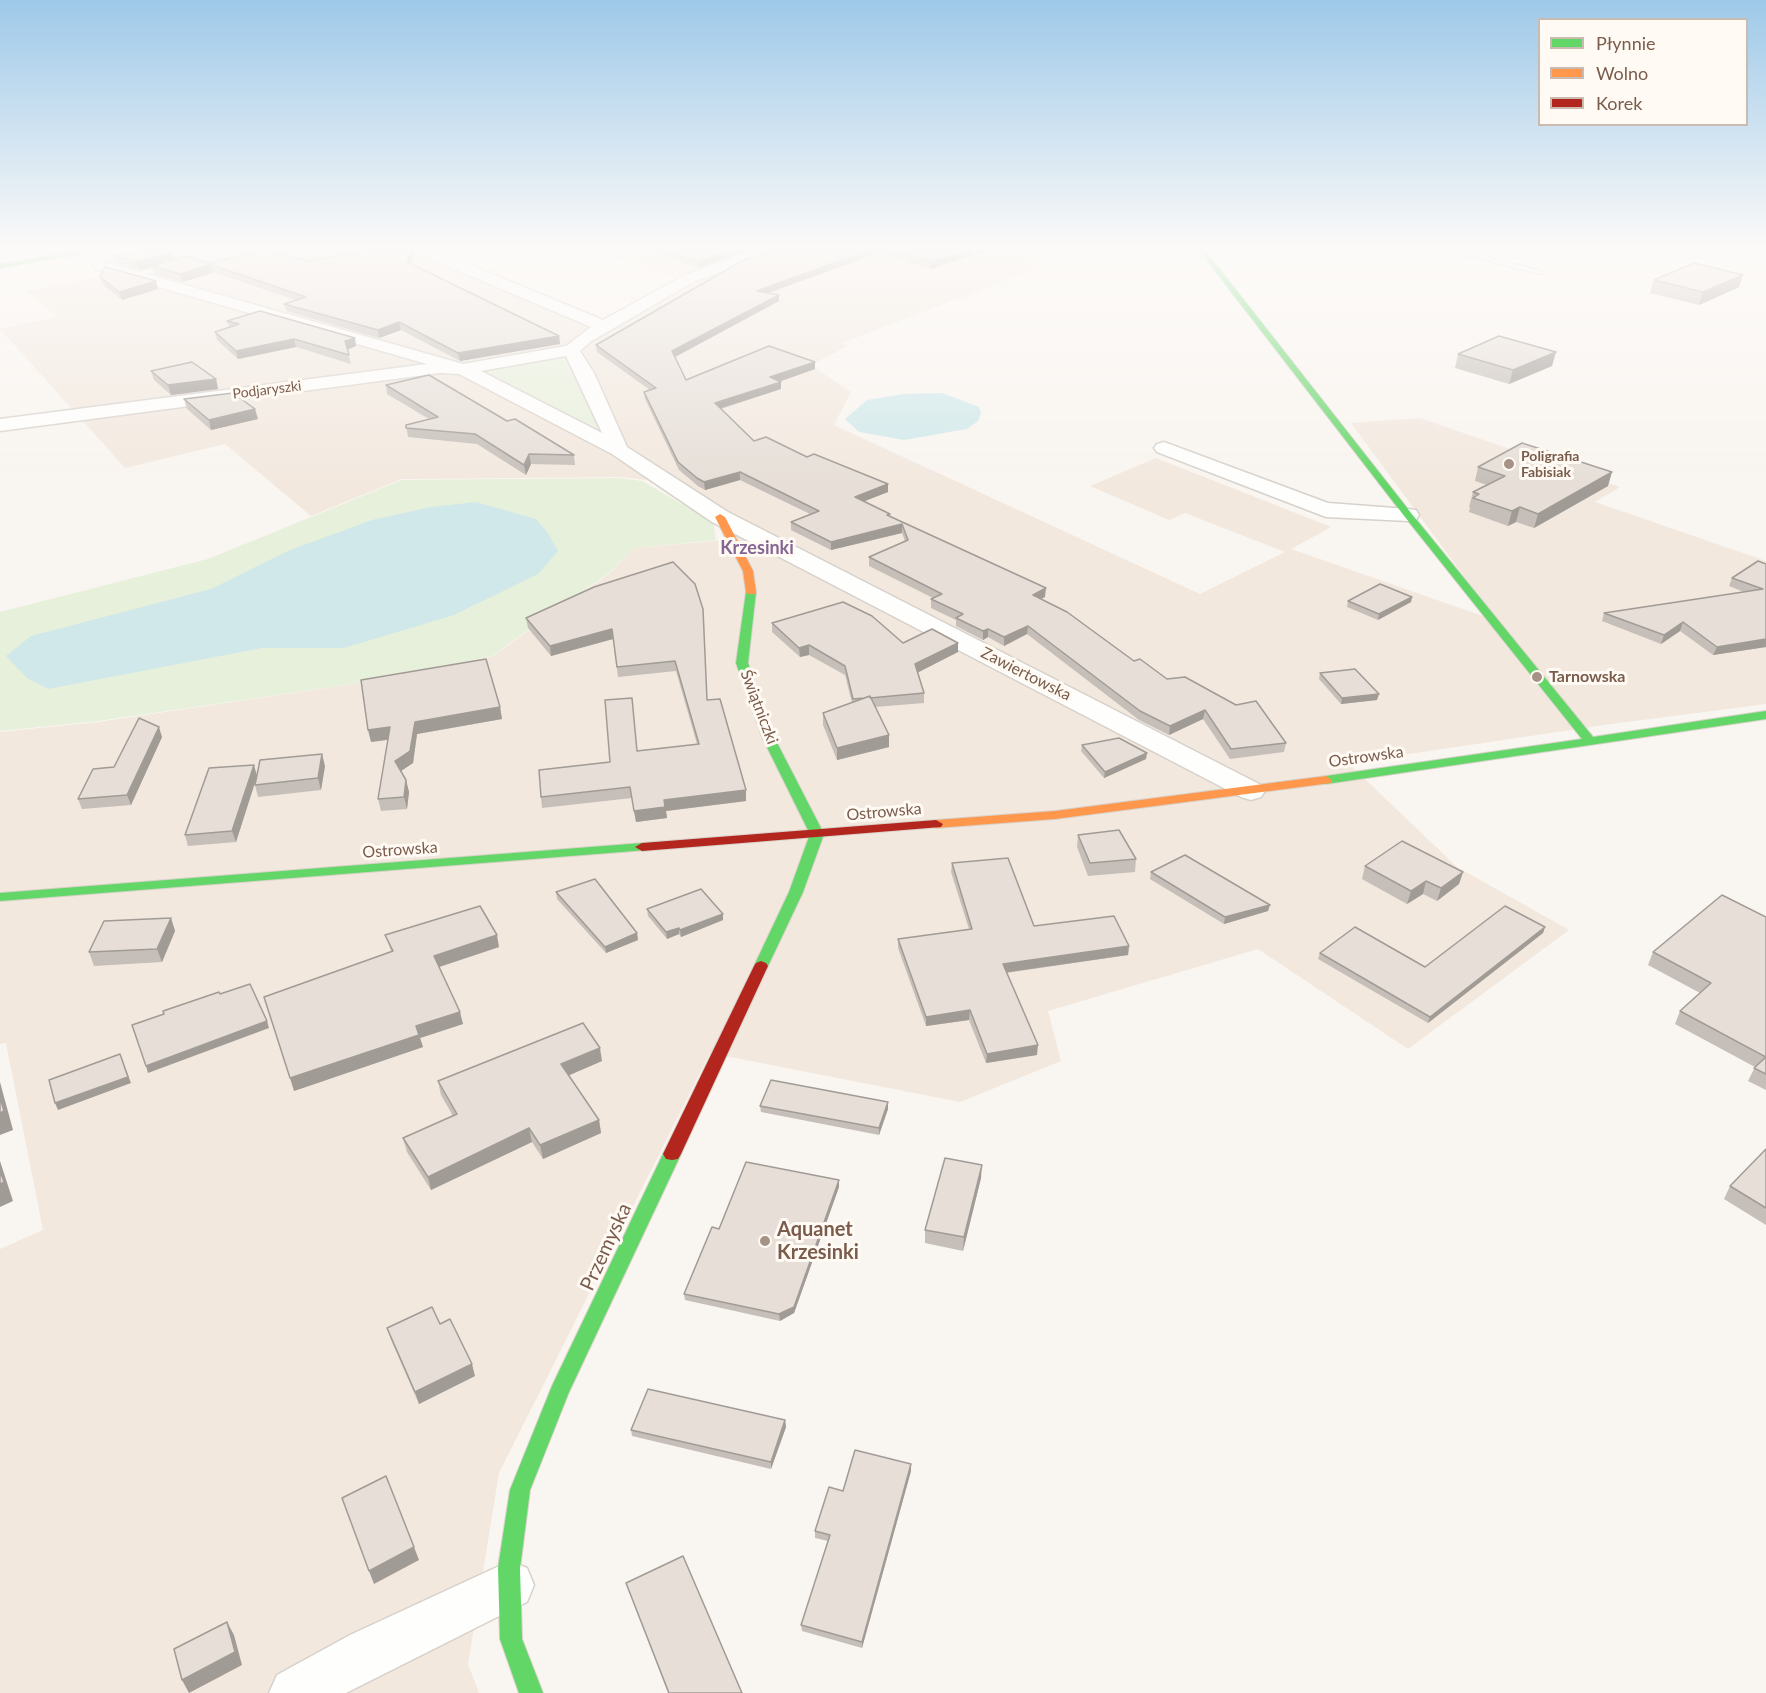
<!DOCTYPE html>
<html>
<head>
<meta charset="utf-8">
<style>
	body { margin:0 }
	#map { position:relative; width:1766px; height:1693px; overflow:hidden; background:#f9f5f0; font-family:Lato,sans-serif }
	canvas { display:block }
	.legend { position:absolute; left:1538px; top:18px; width:210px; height:108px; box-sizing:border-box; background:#fffaf3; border:2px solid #cabbb1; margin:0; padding:8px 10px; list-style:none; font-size:18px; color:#7a5c4d }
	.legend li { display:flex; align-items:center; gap:12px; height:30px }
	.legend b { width:30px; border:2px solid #cabbb1 }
</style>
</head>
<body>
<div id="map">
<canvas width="1766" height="1693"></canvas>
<ul class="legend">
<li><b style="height:8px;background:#63d668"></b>Płynnie</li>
<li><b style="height:8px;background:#ff974d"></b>Wolno</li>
<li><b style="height:8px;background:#b3261e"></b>Korek</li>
</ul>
</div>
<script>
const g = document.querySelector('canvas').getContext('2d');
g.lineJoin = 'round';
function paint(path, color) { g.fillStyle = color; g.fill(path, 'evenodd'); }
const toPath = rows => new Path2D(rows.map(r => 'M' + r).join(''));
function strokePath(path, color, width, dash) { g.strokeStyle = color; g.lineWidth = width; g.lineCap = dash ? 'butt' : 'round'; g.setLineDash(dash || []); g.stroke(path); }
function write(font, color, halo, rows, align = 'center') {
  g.font = font + ' Lato,sans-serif'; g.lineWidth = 6; g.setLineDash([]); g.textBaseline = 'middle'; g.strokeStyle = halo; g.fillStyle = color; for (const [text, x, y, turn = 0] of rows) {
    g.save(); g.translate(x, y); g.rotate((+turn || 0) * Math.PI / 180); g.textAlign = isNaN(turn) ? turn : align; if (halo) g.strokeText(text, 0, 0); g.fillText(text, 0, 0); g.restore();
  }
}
paint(toPath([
	[183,249,410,249,547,305,603,334,645,306,690,284,596,249,991,249,1051,263,842,343,848,346,811,365,851,392,834,425,1200,594,1285,552,1185,513,1169,520,1090,486,1156,458,1331,527,1291,549,1497,621,1351,423,1420,418,1620,487,1595,502,1766,561,1766,704,1611,724,1348,763,1457,867,1569,930,1408,1049,1258,949,1048,1011,1061,1061,960,1102,710,1053,499,1473,468,1664,479,1693,0,1693,0,1249,43,1230,6,1043,0,1044,0,732,98,722,373,681,493,656,610,573,635,548,724,540,718,518,647,480,620,477,402,479,311,516,225,444,125,468,0,329,56,317,27,291,108,275,89,264]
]), '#f2e8de');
paint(toPath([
	[555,354,572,358,602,437,476,370],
	[619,478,642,481,713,522,716,540,635,548,610,572,492,656,373,681,98,721,0,731,0,612,208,559,402,480]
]), '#e7f0db');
paint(toPath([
	[942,393,979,407,981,413,978,421,967,429,904,440,859,432,845,419,867,400,903,394],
	[476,502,536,519,548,533,558,551,538,574,454,615,344,648,262,648,48,689,27,678,6,656,31,636,211,589,290,550,372,520,431,507]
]), '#d0e8ea');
const lane = toPath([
	[1444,249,1456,249,1544,272,1540,274,1444,249],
	[248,250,251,254,189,262,133,277,129,275,189,258,248,250]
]);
const street = toPath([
	[418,249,432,249,603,320,685,275,758,249,779,249,777,252,695,281,590,342,580,351,594,373,627,447,728,512,1261,785,1265,791,1261,797,1251,800,1241,797,712,522,612,454,459,374,440,373,0,431,0,419,427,364,96,269,93,266,96,263,101,261,463,364,566,346,591,327,419,254,418,249],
	[566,356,602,433,481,371,566,356],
	[1164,442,1328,503,1408,509,1416,510,1419,515,1416,520,1408,521,1326,517,1157,452,1154,448,1157,444,1164,442],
	[510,1561,527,1568,534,1585,527,1602,346,1693,269,1693,277,1675,350,1635,510,1561]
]);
const fast = toPath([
	[93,249,107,249,0,268,0,264,93,249],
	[1198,249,1204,249,1411,513,1593,737,1766,711,1766,719,1326,784,1321,783,1320,780,1326,776,1582,739,1405,517,1198,249],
	[751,589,756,592,748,663,774,737,824,834,803,892,768,966,766,969,761,971,756,969,754,966,789,892,810,834,762,737,736,663,746,592,751,589],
	[642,843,649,847,647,850,0,901,0,893,642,843],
	[672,1148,678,1149,681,1154,569,1392,530,1490,520,1568,522,1639,543,1693,519,1693,500,1639,498,1568,510,1490,552,1386,663,1154,666,1149,672,1148]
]);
const slow = toPath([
	[720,514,725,517,753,571,756,592,755,594,747,594,746,592,743,571,715,517,720,514],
	[1326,776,1332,780,1331,783,1055,819,936,828,929,824,936,820,1055,811,1326,776]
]);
const jam = toPath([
	[936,820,943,824,941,827,642,851,635,847,642,843,936,820],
	[761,961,766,963,768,966,681,1154,678,1159,672,1160,666,1159,663,1154,754,966,756,963,761,961]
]);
strokePath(lane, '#d7d1cb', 3);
strokePath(street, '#d7d1cb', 3);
strokePath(fast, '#d9d2cb', 2);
strokePath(slow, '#d9d2cb', 2);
strokePath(jam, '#d9d2cb', 2);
paint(lane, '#fefefd');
paint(street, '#fefefd');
paint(fast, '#63d668');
paint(slow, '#ff974d');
paint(jam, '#b3261e');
paint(toPath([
	[372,249,416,249,410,264,559,336,560,344,460,361,401,330,379,338,286,311,284,304,295,300,213,272,182,282,154,274,152,266,140,270,116,263,113,255,172,252,174,260,210,264,308,261],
	[653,249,752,249,699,268,656,253,656,250],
	[775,249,991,249,931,269,887,256,872,255,769,293,779,301,675,357,686,380,815,362,815,369,780,381,781,389,721,409,754,441,888,484,888,492,864,501,890,517,1045,597,1041,599,1134,661,1286,743,1284,752,1230,759,1203,719,1169,735,1139,720,1027,634,1004,646,988,637,983,640,956,626,956,620,931,608,931,599,933,598,869,566,869,557,905,541,902,533,831,550,791,530,791,522,810,514,740,480,705,490,698,486,679,470,645,399,644,392,650,390,597,352,596,345],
	[100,277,158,289,122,300,103,285],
	[1654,280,1739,287,1699,305,1650,293],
	[227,321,356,346,347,349,351,364,296,347,238,359,217,340,215,332,229,327],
	[1458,354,1552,366,1509,384,1455,368],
	[151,371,216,379,218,389,171,395,154,380],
	[386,385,507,421,574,455,575,465,531,464,526,475,477,444,408,437,406,425,429,419,387,394],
	[184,399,258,419,211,430,187,409],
	[1478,467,1608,486,1534,528,1516,522,1508,526,1469,512,1470,507,1469,507,1473,492,1487,485,1475,481],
	[673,562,707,700,746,801,666,811,667,818,636,822,632,798,542,808,541,797,610,762,637,751,697,744,676,671,618,677,613,639,551,656,528,628,526,618],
	[1766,564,1766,647,1713,655,1680,631,1661,644,1602,621,1604,613,1744,592,1729,586,1732,578],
	[1412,597,1411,602,1378,620,1347,607,1348,601],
	[772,623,903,643,958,652,918,672,924,693,924,703,875,707,889,747,837,760,823,725,823,713,852,703,845,675,809,655,800,657,772,632],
	[1320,673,1377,700,1341,704,1319,679],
	[500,707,502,719,417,734,413,763,401,771,406,780,409,792,407,809,381,811,378,799,388,740,371,742],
	[162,737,131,805,82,809,78,799,114,767],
	[1082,745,1146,759,1104,778,1081,751],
	[325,766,321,790,258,797,255,785,256,780,236,842,188,846,185,835,257,775],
	[1078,835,1136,859,1135,872,1088,876,1077,847],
	[952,863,1034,926,1129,946,1128,955,1006,973,1037,1055,986,1063,969,1020,926,1026,898,948,898,939,969,929,951,872],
	[1365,866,1463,872,1459,884,1437,901,1423,894,1407,904,1362,879],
	[1151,872,1268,911,1224,924,1150,879],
	[556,892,637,933,638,940,606,953,557,899],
	[647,909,723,914,723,920,681,937,679,934,667,939,648,916],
	[1766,917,1766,1090,1748,1081,1755,1067,1675,1024,1680,1011,1700,993,1648,965,1653,952],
	[171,918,175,931,162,962,94,966,89,952],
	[1545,927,1543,933,1428,1023,1318,959,1320,953,1425,967],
	[385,935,499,947,439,967,463,1024,420,1038,423,1047,294,1091,391,951],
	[602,1061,568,1075,599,1120,601,1133,543,1159,532,1142,431,1190,407,1152,403,1138,453,1116,441,1095,438,1081],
	[888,1102,888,1109,879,1135,761,1112,760,1106],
	[1766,1149,1766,1225,1724,1199,1730,1186],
	[981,1178,963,1251,925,1243,925,1230],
	[839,1187,794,1313,780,1321,685,1300,684,1294,719,1229],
	[387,1328,475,1376,419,1404,391,1340],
	[785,1420,786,1427,771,1469,632,1436,631,1430],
	[911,1471,862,1648,802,1631,801,1625,828,1541,815,1538,815,1531,843,1491],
	[626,1583,742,1693,668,1693,628,1589]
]), '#c6bfb9');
paint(toPath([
	[412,249,416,249,408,270,407,262],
	[734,249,752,249,699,268,698,262],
	[872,249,872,255,757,297,757,291],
	[972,249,991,249,931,269,931,262],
	[172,252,174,260,140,270,137,262],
	[211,264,213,273,182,282,180,274],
	[1743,275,1739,287,1699,305,1703,292],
	[156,281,158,289,122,300,119,292],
	[779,295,779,301,673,358,672,351],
	[399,322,401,330,379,338,378,330],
	[559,336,560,344,460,361,458,353],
	[355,338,356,346,347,350,345,341],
	[294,339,296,347,238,359,236,351],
	[1556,352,1552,366,1509,384,1513,370],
	[815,362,815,369,770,385,770,377],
	[216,379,218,389,171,395,168,385],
	[781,382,781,389,715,410,715,403],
	[255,409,258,419,211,430,209,420],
	[529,454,531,464,526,475,524,465],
	[740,472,740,480,705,490,704,482],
	[1612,472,1608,486,1534,528,1538,514],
	[888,484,888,492,855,505,855,497],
	[1520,507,1516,522,1508,526,1512,511],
	[902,524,902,533,831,550,831,542],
	[1046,588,1045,597,1032,603,1033,595],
	[1412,597,1411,602,1378,620,1379,614],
	[1683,622,1680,631,1661,644,1664,635],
	[1028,626,1027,634,1004,646,1004,637],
	[612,629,613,639,551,656,550,646],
	[988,629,988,637,983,640,983,631],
	[1766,639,1766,647,1713,655,1717,647],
	[958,643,958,652,915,674,915,664],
	[809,645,809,655,800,657,799,648],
	[1379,694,1377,700,1341,704,1342,698],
	[500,707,502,719,417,734,413,763,398,773,395,761,415,722],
	[1205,710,1203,719,1169,735,1170,726],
	[159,727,162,737,131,805,127,795],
	[390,727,392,739,371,742,368,730],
	[889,735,889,747,837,760,837,748],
	[1147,753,1146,759,1104,778,1105,772],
	[322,754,325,766,321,790,318,778],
	[254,765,257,776,236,842,232,831],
	[406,780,409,792,407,809,404,797],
	[746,790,746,801,666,811,667,818,636,822,634,811,664,800],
	[1463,872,1459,884,1437,901,1441,888],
	[1426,881,1423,894,1407,904,1411,891],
	[1270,905,1268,911,1224,924,1225,917],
	[723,914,723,920,681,937,680,930],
	[171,918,175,931,162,962,157,949],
	[1545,927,1543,933,1428,1023,1430,1017],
	[679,928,679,934,667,939,666,932],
	[637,933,638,940,606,953,605,947],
	[497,935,499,947,436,968,434,956],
	[1129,946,1128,955,1002,973,1003,964],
	[970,1010,969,1020,926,1026,926,1017],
	[460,1012,463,1024,420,1038,423,1047,294,1091,290,1078,416,1026],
	[267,1021,269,1028,148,1073,146,1066],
	[1038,1045,1037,1055,986,1063,987,1054],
	[600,1048,602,1061,563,1078,561,1064],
	[120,1054,131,1083,58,1110,55,1103],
	[0,1082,13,1130,0,1135],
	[888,1102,888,1109,879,1135,879,1128],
	[599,1120,601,1133,543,1159,540,1145],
	[529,1128,532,1142,431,1190,428,1177],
	[0,1161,13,1201,0,1207],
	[982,1165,981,1178,963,1251,964,1237],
	[839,1180,839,1187,794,1313,780,1321,779,1314],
	[472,1364,475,1376,419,1404,415,1392],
	[785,1420,786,1427,771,1469,771,1462],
	[911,1464,911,1471,862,1648,862,1642],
	[414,1547,419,1560,374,1584,369,1571],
	[227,1622,234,1635,242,1665,189,1693,182,1680]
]), '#a19b96');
const building = toPath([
	[148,249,163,249,172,252,137,262,113,255,148,249],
	[263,249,308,261,372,249,412,249,407,262,559,336,458,353,399,322,378,330,284,304,306,297,209,264,263,249],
	[661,249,734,249,698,262,661,249],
	[775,249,972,249,931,262,887,250,872,249,757,291,779,295,672,351,686,380,769,346,815,362,770,377,781,382,715,403,754,441,766,437,807,457,814,454,888,484,855,497,890,514,887,515,1046,588,1033,595,1067,612,1134,661,1140,659,1167,679,1185,677,1236,705,1256,701,1286,743,1231,749,1205,710,1170,726,1140,711,1028,626,1004,637,988,629,983,631,956,618,963,614,931,599,942,594,869,557,908,540,902,524,831,542,791,522,819,511,740,472,704,482,697,478,678,462,644,392,656,388,596,345,742,261,775,249],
	[186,256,211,264,180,274,152,266,186,256],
	[1694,263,1743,275,1703,292,1654,280,1694,263],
	[105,267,156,281,119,292,100,277,105,267],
	[260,311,355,338,345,341,349,355,294,339,236,351,215,332,239,324,227,321,260,311],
	[1499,336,1556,352,1513,370,1458,354,1499,336],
	[192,362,216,379,168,385,151,371,192,362],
	[429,375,507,421,515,419,574,455,529,454,524,465,475,434,406,428,406,425,438,417,386,385,429,375],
	[233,393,255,409,209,420,184,399,233,393],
	[1522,443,1612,472,1538,514,1520,507,1512,511,1473,498,1479,494,1473,492,1505,476,1478,467,1522,443],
	[1758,561,1766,564,1766,639,1717,647,1683,622,1664,635,1604,613,1763,589,1732,578,1758,561],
	[673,562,695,584,703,609,707,700,720,699,746,790,664,800,665,807,634,811,630,787,541,797,539,770,610,762,605,700,632,698,637,751,699,744,675,661,617,667,612,629,550,646,526,618,594,587,673,562],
	[1380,584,1412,597,1379,614,1348,601,1380,584],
	[843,602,872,616,903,643,932,629,958,643,915,664,924,693,870,698,870,696,864,698,853,699,845,666,809,645,799,648,772,623,843,602],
	[486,659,500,707,415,722,410,751,395,761,406,780,404,797,378,799,390,727,368,730,361,680,486,659],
	[1355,669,1379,694,1342,698,1320,673,1355,669],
	[870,696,889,735,837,748,823,713,870,696],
	[139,718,159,727,127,795,78,799,93,769,114,767,139,718],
	[1119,738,1147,753,1105,772,1082,745,1119,738],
	[322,754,318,778,255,785,260,760,322,754],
	[254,765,232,831,185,835,209,768,254,765],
	[1119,830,1136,859,1090,863,1078,835,1119,830],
	[1402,841,1463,872,1441,888,1426,881,1411,891,1365,866,1402,841],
	[1185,855,1270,905,1225,917,1151,872,1185,855],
	[1008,858,1034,926,1114,916,1129,946,1003,964,1038,1045,987,1054,970,1010,926,1017,898,939,972,929,952,863,1008,858],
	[595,879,637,933,605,947,556,892,595,879],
	[701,889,723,914,680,930,679,928,666,932,647,909,701,889],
	[1722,895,1766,917,1766,1074,1754,1068,1766,1057,1680,1011,1711,983,1653,952,1722,895],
	[480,906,497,935,434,956,460,1012,416,1026,419,1035,290,1078,264,997,393,951,385,935,480,906],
	[1505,906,1545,927,1430,1017,1320,953,1355,927,1425,967,1505,906],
	[171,918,157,949,89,952,104,921,171,918],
	[250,984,267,1021,146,1066,132,1025,164,1014,163,1011,219,992,220,994,250,984],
	[583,1023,600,1048,561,1064,599,1120,540,1145,529,1128,428,1177,403,1138,457,1114,438,1081,583,1023],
	[120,1054,128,1077,55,1103,49,1080,120,1054],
	[771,1080,888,1102,879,1128,760,1106,771,1080],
	[0,1097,4,1111,0,1113,0,1097],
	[1766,1149,1766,1208,1730,1186,1766,1149],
	[945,1158,982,1165,964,1237,925,1230,945,1158],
	[746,1162,839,1180,794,1307,779,1314,684,1294,712,1227,719,1229,746,1162],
	[0,1171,4,1182,0,1184,0,1171],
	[432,1307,440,1324,450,1319,472,1364,415,1392,387,1328,432,1307],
	[648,1389,785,1420,771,1462,631,1430,648,1389],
	[855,1450,911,1464,862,1642,801,1625,830,1535,815,1531,829,1487,843,1491,855,1450],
	[386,1476,414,1547,369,1571,342,1498,386,1476],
	[683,1556,742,1693,669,1693,626,1583,683,1556],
	[227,1622,235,1652,182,1680,174,1649,227,1622]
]);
paint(building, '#e6ded7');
strokePath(building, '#a19b96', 1.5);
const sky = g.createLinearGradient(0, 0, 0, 486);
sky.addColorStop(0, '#9ec9e9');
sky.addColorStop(0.51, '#fcfaf8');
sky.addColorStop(1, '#fcfaf800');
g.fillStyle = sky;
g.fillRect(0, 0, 1766, 486);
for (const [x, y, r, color] of [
	[1509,464,6,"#a69286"],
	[1537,677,6,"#a69286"],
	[765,1241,6,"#a69286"]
]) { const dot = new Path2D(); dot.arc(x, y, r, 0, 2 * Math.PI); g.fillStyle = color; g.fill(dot); strokePath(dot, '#fffaf3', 2); }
write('14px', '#7a5c4d', '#fffaf3', [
	["Podjaryszki",267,390,-7]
]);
write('bold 14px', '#7a5c4d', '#fffaf3', [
	["Poligrafia",1521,456],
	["Fabisiak",1521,472]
], 'left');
write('16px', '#7a5c4d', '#fffaf3', [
	["Zawiertowska",1026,674,27],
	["Świątniczki",759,707,69],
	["Ostrowska",1366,757,-8],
	["Ostrowska",884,812,-5],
	["Ostrowska",400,850,-4]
]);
write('bold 16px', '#7a5c4d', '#fffaf3', [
	["Tarnowska",1549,677]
], 'left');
write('bold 18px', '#846695', '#fffaf3', [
	["Krzesinki",757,548]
]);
write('bold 20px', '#7a5c4d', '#fffaf3', [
	["Aquanet",777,1230],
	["Krzesinki",777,1253]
], 'left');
write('20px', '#7a5c4d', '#fffaf3', [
	["Przemyska",606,1247,-65]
]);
</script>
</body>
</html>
